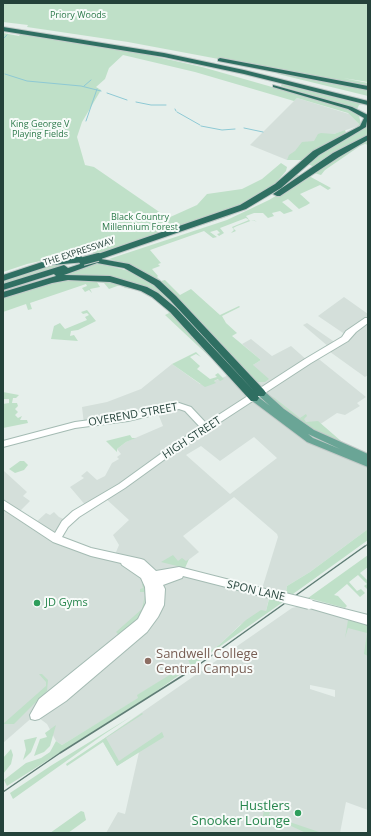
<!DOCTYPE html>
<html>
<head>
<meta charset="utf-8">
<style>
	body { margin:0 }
	#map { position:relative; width:371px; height:836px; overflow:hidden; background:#e6efeb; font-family:"Open Sans",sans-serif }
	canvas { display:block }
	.frame { position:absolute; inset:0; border:4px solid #24423a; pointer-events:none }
</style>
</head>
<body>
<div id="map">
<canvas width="371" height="836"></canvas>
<div class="frame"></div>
</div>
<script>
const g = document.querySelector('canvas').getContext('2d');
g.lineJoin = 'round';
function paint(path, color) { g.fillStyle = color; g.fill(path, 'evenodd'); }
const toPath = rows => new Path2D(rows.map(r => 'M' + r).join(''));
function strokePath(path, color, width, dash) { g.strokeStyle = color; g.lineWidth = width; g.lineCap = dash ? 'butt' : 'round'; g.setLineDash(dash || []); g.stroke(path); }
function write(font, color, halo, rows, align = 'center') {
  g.font = font + ' "Open Sans",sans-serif'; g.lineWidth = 4; g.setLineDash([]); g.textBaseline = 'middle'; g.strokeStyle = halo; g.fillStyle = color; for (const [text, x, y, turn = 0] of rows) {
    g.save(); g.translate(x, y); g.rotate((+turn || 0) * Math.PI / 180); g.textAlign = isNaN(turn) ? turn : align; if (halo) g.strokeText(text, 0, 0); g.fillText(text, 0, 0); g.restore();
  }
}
paint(toPath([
	[297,98,349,114,359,124,358,126,328,136,287,160,250,145],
	[344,297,368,314,368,375,365,377,326,349,329,347,303,325,307,323,336,343,346,335,318,316],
	[251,339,272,356,291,346,308,361,315,356,366,397,357,403,360,406,345,415,337,413,307,433,334,447,368,461,368,529,310,572,287,586,285,598,270,594,266,611,240,625,219,645,199,658,188,656,190,665,173,676,172,674,138,695,139,698,62,745,56,741,47,724,35,715,3,743,3,472,4,471,27,492,23,496,30,501,18,513,34,524,46,513,50,515,54,512,59,517,68,521,56,538,114,557,119,545,113,535,129,520,104,497,87,507,70,487,84,478,81,476,87,471,97,480,105,476,112,463,119,459,117,457,121,454,117,449,126,442,163,426,157,411,84,424,82,407,107,402,141,389,172,364,200,384,215,383,214,381,229,375,254,398,273,408,252,389,253,365,261,360,242,344],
	[254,437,277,458,230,494,186,455,201,446,220,461],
	[234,497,277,534,278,537,261,592,183,575,179,571,179,567,199,552,183,536],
	[309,604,368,619,368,810,346,802,340,833,106,833,118,812,125,814,139,752,117,766,102,740,292,608],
	[310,685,335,690,335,697,310,689]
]), '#d4dfda');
paint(toPath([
	[3,3,368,3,368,82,343,78,368,83,368,87,128,42,27,27,28,25,3,22],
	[3,33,19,36,21,33,131,51,202,67,349,109,359,116,361,124,357,127,359,124,348,113,297,98,294,101,195,72,123,55,109,68,105,79,96,87,101,90,82,122,77,137,85,165,94,167,168,218,197,205,207,194,242,189,262,179,281,163,287,167,286,171,275,184,250,200,218,215,93,255,93,252,68,255,27,264,3,272],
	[276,71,368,90,368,96,278,74],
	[282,84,362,104,359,105,357,109,281,86],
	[367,127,368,135,314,167,306,163,314,156],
	[345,130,346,133,321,146,302,160,287,160,289,155,295,151,302,142,314,141,318,134,321,133,334,134],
	[368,138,368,145,365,144,360,146,325,170,321,175,314,173],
	[295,174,300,176,270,195,229,216,103,258,229,214],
	[309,176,331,188,328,190,320,185,300,194,310,203,307,205,299,209,288,199,282,202,293,211,284,214,280,211,272,213,274,216,268,218,263,213,254,213,246,216,250,221,254,220,257,222,253,220,237,226,233,228,236,231,231,233,234,230,232,227,249,220,246,218,220,228,224,233,219,236,217,234,220,233,217,230,210,232,217,237,213,238,204,231,150,250,161,263,158,264,160,266,152,269,158,276,157,277,161,281,165,280,180,295,191,289,220,315,239,306,240,307,222,316,226,323,237,333,232,336,261,360,253,365,269,379,265,382,254,382,175,296,116,261,109,259,227,220,269,200],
	[51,263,73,263,3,286,3,279],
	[98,263,133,272,149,281,172,301,169,302,141,285,123,280,81,275,54,277],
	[68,279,102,279,134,287,153,297,162,305,140,290,125,288,120,285,109,289,104,283,97,282,100,287,90,289,92,293,89,290,85,292,82,288,87,286,86,284,30,303,32,309,28,310,26,304,3,312,3,297,50,283],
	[164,305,229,375,165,315,169,313],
	[87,310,96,321,78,330,71,331,70,336,74,335,78,341,51,339,54,326,60,323,65,329,87,320,85,317,89,315,87,313,83,314,81,312],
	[196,352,201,357,196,354,190,357,200,366,197,369,210,379,217,377,215,375,218,373,224,379,220,381,218,379,214,381,216,383,205,387,172,364],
	[3,392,19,395,16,398,13,398,12,403,17,403,18,406,15,409,18,412,15,415,18,418,22,416,20,420,27,420,28,423,3,428,3,404,9,403,9,399,3,399],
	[272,396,300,418,306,414,307,416,304,419,306,422,318,421,341,441,362,453,309,428,275,402,276,401],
	[130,435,132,438,136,438,126,442,117,449,117,452,106,441],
	[20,461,24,461,28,465,24,470,15,473,9,469],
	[368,529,368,540,293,594,286,593,287,586,310,572],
	[173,555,178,561,182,558,186,561,189,559,185,568,161,562],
	[368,555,368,567,360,573,368,581,368,590,364,586,367,584,358,575,349,582,357,591,361,589,365,593,360,597,347,584,334,595,338,596,347,606,345,608,308,598],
	[144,583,146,590,144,607,136,621,119,635,116,632,142,609,145,595,144,592,140,592,140,589,143,588,142,584],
	[269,599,283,602,151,695,7,786,4,780,26,763,41,758,50,752,56,741,62,745,138,698,137,695,171,674,173,676,190,665,187,656,199,658,219,645,246,620,261,610,266,611],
	[348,620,368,625,368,656,364,654,367,633,348,628,345,638],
	[39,674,42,674,48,680,47,691,14,724,3,724,46,686,46,682],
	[142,713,143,714,106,738,119,761,162,732,164,737,117,766,103,742,67,766,66,764],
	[132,716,103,735,13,799,10,793,52,765],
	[56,725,50,746,44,752,34,756,40,739,47,737,45,733],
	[37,737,31,752,23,760,26,750,24,740],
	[11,749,13,755,11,764,3,774,3,758],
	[265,807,271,809,269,815,322,833,306,833,272,817,269,826,261,823],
	[81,811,84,812,86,820,68,833,50,833]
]), '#bfe0c8');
strokePath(toPath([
	[3,39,7,35],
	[5,74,27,81,81,86,101,91],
	[84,86,91,80],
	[107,93,127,100],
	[136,102,151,105,166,105],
	[175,109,176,111],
	[177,112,200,125],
	[86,121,97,89],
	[201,126,222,130,235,129],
	[244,128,263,132]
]), '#8ec9d4', 1);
const secondary = toPath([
	[365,318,368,318,368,323,356,332,348,341,311,363,179,449,125,488,79,517,68,527,62,537,91,548,141,559,144,560,156,571,179,567,285,594,288,595,290,598,288,601,285,602,183,576,182,578,163,585,165,589,164,605,158,617,147,632,66,701,39,719,35,720,31,719,30,715,39,699,138,619,146,603,145,587,141,578,122,565,121,563,91,556,53,542,3,509,3,500,55,533,62,521,73,511,119,484,173,445,200,427,185,411,179,409,128,421,75,428,3,447,3,441,75,422,128,415,179,403,191,407,206,423,305,359,342,337,346,331,365,318],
	[309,600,368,615,368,625,306,607,304,604,306,601,309,600]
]);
const primary = toPath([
	[261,390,264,391,284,409,314,430,368,454,368,467,307,442,251,400,250,398,251,396,257,396,270,406,258,395,257,393,261,390],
	[308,434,340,449,313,438,308,434]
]);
const highway = toPath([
	[3,27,164,53,244,70,368,101,368,105,244,74,164,57,3,31,3,27],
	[220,58,368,86,368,90,218,61,218,59,220,58],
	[273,85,352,107,368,115,366,127,319,155,281,188,246,209,101,259,129,264,160,281,176,296,264,390,266,393,264,396,258,396,259,398,257,401,251,401,170,312,152,297,141,291,110,282,68,280,52,283,3,298,3,292,56,276,54,274,3,290,3,284,61,266,64,265,68,268,86,262,52,265,3,281,3,275,51,259,88,256,94,257,95,255,240,205,275,184,313,151,360,126,364,118,348,109,273,87,273,85],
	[97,263,124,268,154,285,170,300,254,391,176,308,158,293,147,287,110,276,64,275,97,263],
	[368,135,368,140,339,157,280,196,277,196,273,194,333,153,368,135]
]);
strokePath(secondary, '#a4bbb3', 2);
strokePath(primary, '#c2cac8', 2);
strokePath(highway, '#c2cac8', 2);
paint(secondary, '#fff');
paint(primary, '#6aa596');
paint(highway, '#2f6f62');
strokePath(toPath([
	[364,547,368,544]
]), '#5f7d75', 1);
strokePath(toPath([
	[3,792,60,753,190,671,365,546]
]), '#5f7d75', 1.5);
const secondaryBridge = toPath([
	[285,598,309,604]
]);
const highwayBridge = toPath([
	[83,261,98,257]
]);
strokePath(secondaryBridge, '#a4bbb3', 12, []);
strokePath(highwayBridge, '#c2cac8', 10, []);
strokePath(secondaryBridge, '#fff', 10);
strokePath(highwayBridge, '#2f6f62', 8);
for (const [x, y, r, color] of [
	[37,603,4,"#2e9e5b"],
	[148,661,4,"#8d6e63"],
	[298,813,4,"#2e9e5b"]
]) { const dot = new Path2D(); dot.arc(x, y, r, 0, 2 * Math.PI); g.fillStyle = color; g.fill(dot); strokePath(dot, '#f7fbf9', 1.5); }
write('9px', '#2d7a4b', '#f7fbf9', [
	["Priory Woods",78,15],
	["King George V",40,124],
	["Playing Fields",40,134],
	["Black Country",140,217],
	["Millennium Forest",140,227]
]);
write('9px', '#24423a', '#f7fbf9', [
	["THE EXPRESSWAY",79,252,-18]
]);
write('11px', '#24423a', '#f7fbf9', [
	["OVEREND STREET",133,415,-10],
	["HIGH STREET",192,438,-33],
	["SPON LANE",256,591,13]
]);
write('11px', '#27864d', '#f7fbf9', [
	["JD Gyms",45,603]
], 'left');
write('13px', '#785e54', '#f7fbf9', [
	["Sandwell College",156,654],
	["Central Campus",156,669]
], 'left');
write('13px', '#27864d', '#f7fbf9', [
	["Hustlers",290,806],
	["Snooker Lounge",290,821]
], 'right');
</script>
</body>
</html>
